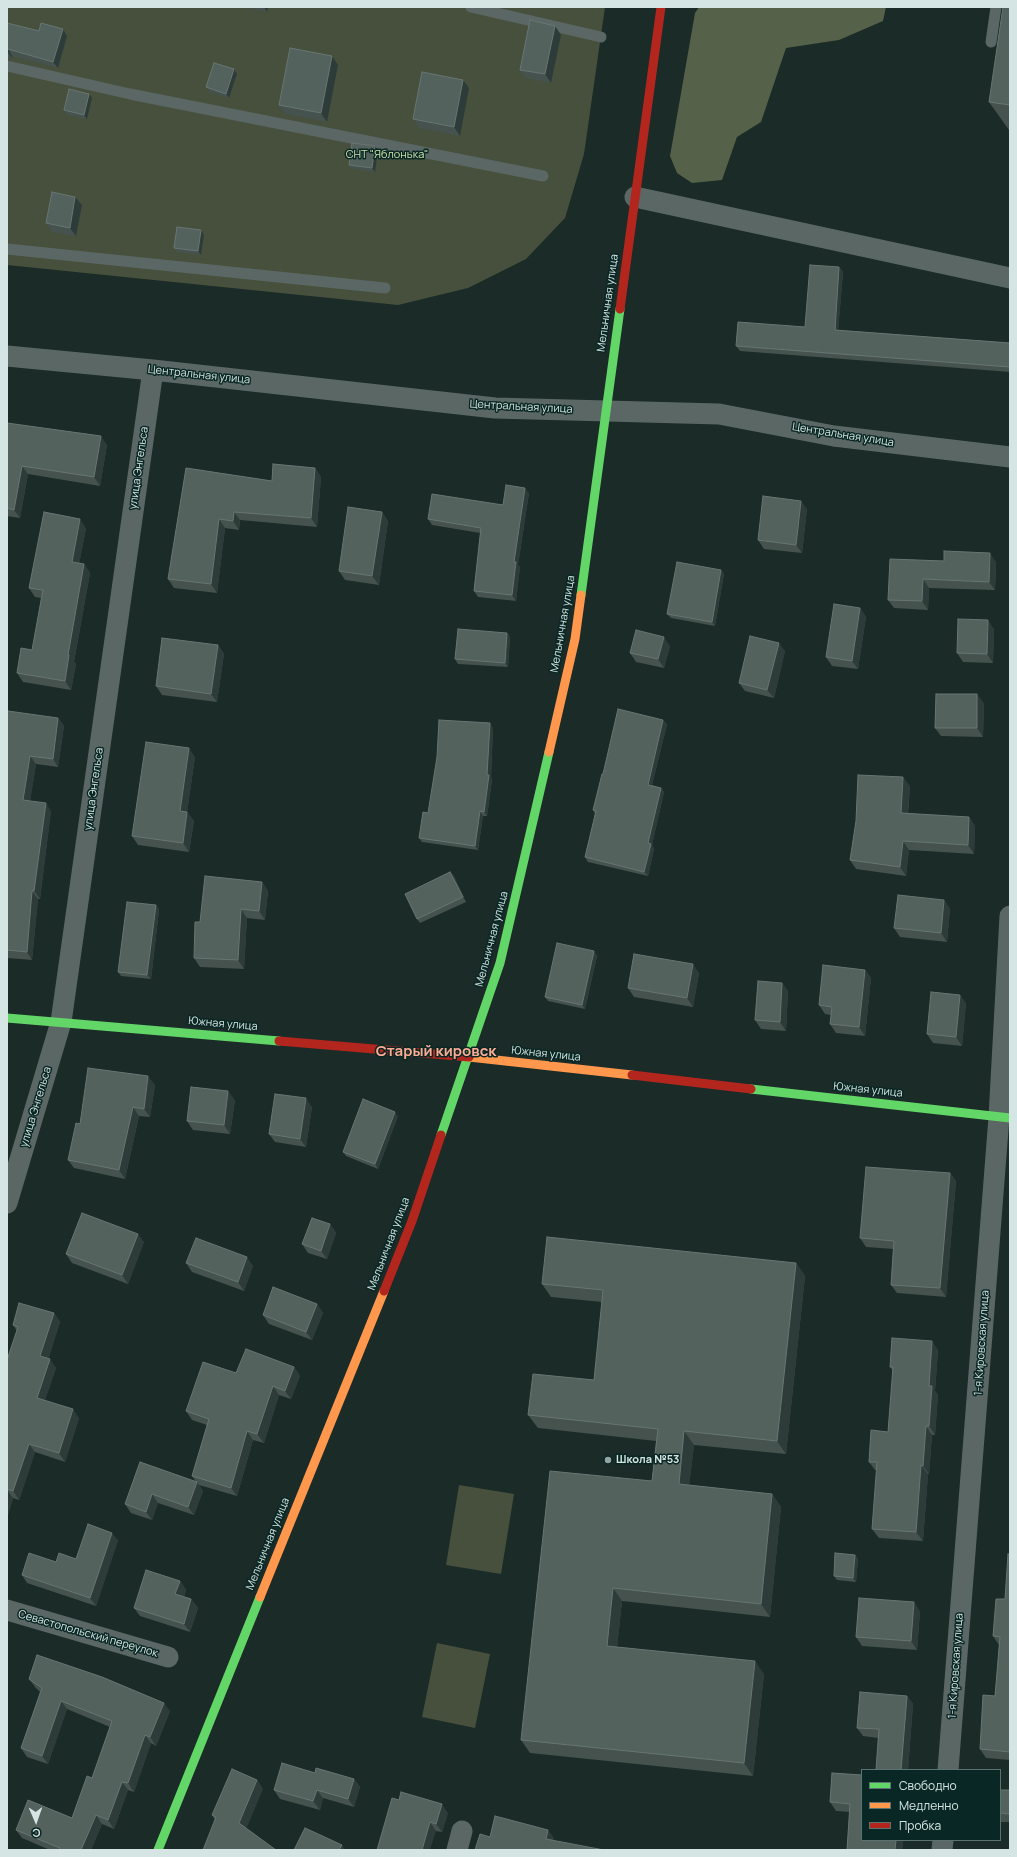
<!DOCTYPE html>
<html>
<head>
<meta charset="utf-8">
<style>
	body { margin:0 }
	#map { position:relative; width:1017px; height:1857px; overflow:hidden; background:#1a2b28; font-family:Manrope,sans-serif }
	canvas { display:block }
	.frame { position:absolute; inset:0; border:8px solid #d5e5e3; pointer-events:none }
	.legend { position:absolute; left:861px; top:1769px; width:140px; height:72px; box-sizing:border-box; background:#092724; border:1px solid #5b7370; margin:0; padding:5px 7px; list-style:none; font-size:12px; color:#d5e5e3 }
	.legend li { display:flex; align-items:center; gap:8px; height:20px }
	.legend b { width:20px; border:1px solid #5b7370 }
	.north { position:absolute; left:16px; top:1801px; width:40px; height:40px; -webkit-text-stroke:3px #092724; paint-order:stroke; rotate:178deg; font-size:11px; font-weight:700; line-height:16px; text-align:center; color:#d5e5e3 }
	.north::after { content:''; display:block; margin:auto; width:14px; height:18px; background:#d5e5e3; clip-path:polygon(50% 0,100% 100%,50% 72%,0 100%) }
</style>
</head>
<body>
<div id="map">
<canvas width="1017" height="1857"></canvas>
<div class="frame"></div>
<ul class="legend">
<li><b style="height:5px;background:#63d668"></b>Свободно</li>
<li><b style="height:5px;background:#ff974d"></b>Медленно</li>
<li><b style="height:5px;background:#b3261e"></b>Пробка</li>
</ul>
<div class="north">С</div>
</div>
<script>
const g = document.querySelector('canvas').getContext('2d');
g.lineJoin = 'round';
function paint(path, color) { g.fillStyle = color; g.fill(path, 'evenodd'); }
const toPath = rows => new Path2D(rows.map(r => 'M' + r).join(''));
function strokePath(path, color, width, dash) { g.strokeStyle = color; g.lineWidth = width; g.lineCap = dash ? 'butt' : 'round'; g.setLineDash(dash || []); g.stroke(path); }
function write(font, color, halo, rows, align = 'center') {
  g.font = font + ' Manrope,sans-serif'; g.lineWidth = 3; g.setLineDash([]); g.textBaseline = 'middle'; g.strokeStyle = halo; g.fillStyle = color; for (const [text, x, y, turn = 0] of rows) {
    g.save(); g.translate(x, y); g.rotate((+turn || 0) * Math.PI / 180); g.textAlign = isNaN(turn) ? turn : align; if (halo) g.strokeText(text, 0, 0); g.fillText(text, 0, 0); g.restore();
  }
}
paint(toPath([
	[7,7,605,7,584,154,565,218,526,259,468,288,398,305,7,265],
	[459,1485,514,1494,501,1574,446,1565],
	[437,1643,490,1654,475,1728,422,1717]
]), '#47503d');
paint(toPath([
	[699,7,886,7,883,21,839,40,786,48,761,122,737,137,722,180,692,183,677,173,670,156,695,13]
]), '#556148');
strokePath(toPath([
	[471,7,601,37],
	[991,42,996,7],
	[7,66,130,94,543,176],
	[7,249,385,288]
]), '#5b6765', 11);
strokePath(toPath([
	[635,197,1010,278],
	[7,356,153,370,495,408,719,414,834,436,1010,457],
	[7,1203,61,1022,153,370],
	[7,1610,168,1657],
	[948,1770,999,1117,1010,916],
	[457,1850,462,1831],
	[942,1850,943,1840]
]), '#5b6765', 21);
strokePath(toPath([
	[581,595,620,309],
	[7,1018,279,1041],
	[751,1089,1010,1118],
	[441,1135,500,963,549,752],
	[158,1850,260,1597]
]), '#63d668', 9);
strokePath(toPath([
	[549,752,575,639,581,595],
	[469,1057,632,1075],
	[260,1597,384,1291]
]), '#ff974d', 9);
strokePath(toPath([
	[620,309,661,7],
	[279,1041,469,1057],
	[632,1075,751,1089],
	[384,1291,412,1221,441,1135]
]), '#b3261e', 9);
paint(toPath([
	[244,7,268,7,267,12],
	[1010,7,1010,131,1009,130,989,102],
	[7,23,39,31,67,36,58,68,12,56,12,58,7,57],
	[555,26,561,35,551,83,526,78,520,70],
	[338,65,327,122,285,114,279,105],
	[237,74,229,98,209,92,206,87],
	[463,80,469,88,460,136,419,128,413,119],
	[92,98,87,119,67,115,64,110],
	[378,150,375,172,352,169,349,165],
	[82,205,76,236,52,232,46,223],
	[201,230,204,235,201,255,177,252,174,248],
	[839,267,843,272,838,330,1010,343,1010,372,740,351,736,346,805,327],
	[7,423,107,445,100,486,28,474,20,518,7,516],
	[186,468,272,481,315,468,321,477,317,527,240,520,239,530,225,528,217,593,174,588,168,579],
	[529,493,518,565,520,567,516,601,478,597,474,591,480,533,432,525,428,519,503,505],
	[807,509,802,553,764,549,758,540],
	[382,512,388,521,379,585,345,580,339,571],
	[86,528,79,564,84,564,90,573,74,662,76,664,71,690,23,682,17,673,32,650,41,598,35,597,29,588],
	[944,561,996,562,995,590,929,588,928,610,894,608,888,600],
	[721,570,724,574,715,626,671,618,667,614],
	[860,608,866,617,858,669,832,666,826,657],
	[994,629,993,663,963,662,957,653],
	[507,633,510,637,508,667,458,664,455,659],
	[218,645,224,654,217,702,162,695,156,686],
	[670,646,664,668,636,662,630,653],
	[785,651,774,698,745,691,739,683],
	[984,703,983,737,941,736,935,728],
	[7,714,58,718,64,726,58,767,36,764,30,801,51,811,40,899,38,899,32,960,7,958],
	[667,724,652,785,661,788,664,792,652,845,654,849,648,876,588,862,585,857,595,814,593,810,603,774],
	[493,728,491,777,492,780,487,816,483,816,478,850,422,842,419,838,428,813],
	[195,757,187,812,194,821,189,852,138,845,132,836],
	[910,786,908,814,969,817,975,826,974,854,909,850,906,876,856,869,850,860],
	[450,872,454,876,466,902,420,923,417,919],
	[262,882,268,891,265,920,247,918,244,969,200,967,194,958,200,922],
	[944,900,950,909,947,942,900,937,894,928],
	[156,905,159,910,151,979,121,976,118,972],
	[594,951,597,956,585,1009,548,1001,545,997],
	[865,970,871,978,865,1036,836,1033,830,1024,831,1015,825,1014,819,1005],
	[699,973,693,1007,634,997,628,988],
	[782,983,788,991,786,1031,761,1029,755,1020],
	[966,1003,962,1046,933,1043,927,1034],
	[155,1085,150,1117,139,1116,125,1179,74,1168,68,1160,80,1124],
	[235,1100,230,1134,193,1130,187,1121],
	[312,1107,306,1147,275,1142,269,1134],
	[398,1116,378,1169,346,1156,343,1152],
	[950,1173,956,1181,946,1297,897,1293,891,1285,893,1249,866,1247,860,1238],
	[330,1224,336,1233,327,1259,308,1253,302,1244],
	[144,1242,128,1284,72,1263,66,1254],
	[186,1263,253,1266,244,1291,192,1272],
	[796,1263,805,1276,786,1454,694,1445,689,1485,772,1494,781,1507,770,1617,622,1601,617,1647,764,1674,753,1776,530,1753,521,1740,652,1481,656,1441,538,1428,528,1415,594,1380,602,1302,551,1297,542,1284],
	[317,1304,323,1313,312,1340,269,1324,263,1315],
	[54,1313,60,1322,48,1359,56,1368,45,1400,79,1418,65,1462,35,1452,19,1500,13,1498,7,1518,7,1360,17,1331,13,1325],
	[938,1350,935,1391,938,1395,935,1435,932,1435,929,1474,928,1474,923,1541,879,1538,872,1529,877,1470,875,1470,869,1462,888,1432,893,1371,890,1367],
	[294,1367,300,1376,291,1399,279,1395,264,1443,253,1440,237,1496,199,1485,203,1491,194,1515,158,1503,152,1520,131,1513,125,1504,140,1462,196,1482,192,1476,207,1425,192,1420,186,1411,236,1373],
	[118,1540,96,1606,27,1583,22,1575,56,1562,76,1559],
	[1010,1554,1010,1760,986,1758,980,1749,995,1696,999,1645,993,1636,1005,1599],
	[855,1555,858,1559,856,1582,837,1580,834,1576],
	[180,1581,186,1590,184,1597,191,1599,198,1608,190,1632,140,1616,134,1608],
	[920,1611,917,1650,862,1646,856,1637],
	[29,1679,170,1711,156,1746,151,1743,134,1792,128,1790,114,1829,102,1824,91,1850,50,1850,22,1838,16,1830,72,1818,92,1778,110,1727,67,1709,48,1764,27,1757,21,1748,40,1692,35,1687],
	[907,1696,913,1704,908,1770,876,1770,878,1738,863,1736,857,1728],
	[315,1773,354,1779,360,1787,354,1807,323,1798,320,1810,280,1799,274,1790],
	[832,1773,862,1775,862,1840,903,1840,902,1850,847,1850,850,1812,836,1811,830,1802],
	[257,1780,263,1789,215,1820,212,1815],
	[1000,1790,1010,1790,1010,1822,1000,1822],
	[448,1813,442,1832,436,1831,377,1850]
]), '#45524e');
paint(toPath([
	[264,7,268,7,267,12],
	[555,26,561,35,551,83,545,74],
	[63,29,67,36,58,68,53,62],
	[8,49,12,56,12,58,7,51],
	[332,56,338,65,327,122,321,113],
	[234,69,237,74,229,98,226,94],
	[463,80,469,88,460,136,454,127],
	[89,94,92,98,87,119,84,115],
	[375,146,378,150,375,172,372,168],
	[75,197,82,205,76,236,70,228],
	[201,230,204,235,201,255,198,251],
	[839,267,843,272,838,334,835,330],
	[101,436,107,445,100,486,94,477],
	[22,466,28,474,20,518,14,510],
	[315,468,321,477,317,527,311,518],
	[525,488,529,493,518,565,520,567,516,601,512,595,514,562],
	[801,501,807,509,802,553,796,545],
	[234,512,240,520,239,530,233,521],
	[382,512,388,521,379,585,372,576],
	[80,519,86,528,78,571,72,562],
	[219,519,225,528,217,593,211,584],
	[990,553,996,562,995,590,989,582],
	[84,564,90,573,74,662,76,664,71,690,65,681,68,655],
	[721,570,724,574,715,626,712,622],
	[923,579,929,588,928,610,922,601],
	[860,608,866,617,858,669,852,661],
	[988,620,994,629,993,663,987,654],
	[507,633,510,637,508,667,505,663],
	[664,637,670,646,664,668,658,659],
	[779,643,785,651,774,698,767,690],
	[218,645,224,654,217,702,211,694],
	[977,694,984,703,983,737,977,728],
	[58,718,64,726,58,767,53,759],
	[663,720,667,724,651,789,648,785],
	[490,723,493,728,491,777,492,780,487,816,484,812,487,775],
	[189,748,195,757,186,820,180,811],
	[30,756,36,764,29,808,23,800],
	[903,777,910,786,907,822,901,813],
	[661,788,664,792,652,845,654,849,648,876,644,872,648,843],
	[46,803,51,811,40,899,34,891],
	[480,811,483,816,478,850,475,846],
	[187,812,194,821,189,852,183,843],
	[969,817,975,826,974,854,968,845],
	[903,841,909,850,906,876,900,867],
	[450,872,454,876,466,902,463,897],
	[262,882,268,891,265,920,259,911],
	[32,891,38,899,32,960,27,952],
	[944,900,950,909,947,942,941,933],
	[156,905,159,910,151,979,147,975],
	[241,909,247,918,244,969,238,960],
	[594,951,597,956,585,1009,582,1005],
	[693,964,699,973,693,1007,687,998],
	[865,970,871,978,865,1036,859,1027],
	[782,983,788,991,786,1031,780,1022],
	[960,995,966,1003,962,1046,956,1037],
	[148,1076,155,1085,150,1117,144,1109],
	[228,1091,235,1100,230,1134,224,1125],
	[306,1098,312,1107,306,1147,300,1139],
	[133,1107,139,1116,125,1179,119,1170],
	[395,1112,398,1116,378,1169,375,1164],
	[950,1173,956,1181,946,1297,940,1288],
	[330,1224,336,1233,327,1259,321,1251],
	[138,1234,144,1242,128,1284,122,1275],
	[247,1257,253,1266,244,1291,238,1282],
	[796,1263,805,1276,786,1454,777,1441],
	[317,1304,323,1313,312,1340,306,1332],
	[54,1313,60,1322,47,1365,40,1356],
	[932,1341,938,1350,935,1391,938,1395,935,1435,929,1426,929,1386],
	[50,1359,56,1368,43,1406,37,1398],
	[294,1367,300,1376,291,1399,285,1391],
	[273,1386,279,1395,264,1443,257,1434],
	[73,1409,79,1418,65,1462,59,1453],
	[926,1426,932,1435,929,1474,923,1466],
	[247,1431,253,1440,237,1496,231,1488],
	[684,1431,694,1445,688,1497,679,1484],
	[29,1444,35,1452,19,1500,13,1491],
	[921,1465,928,1474,923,1541,916,1532],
	[197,1482,203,1491,194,1515,188,1507],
	[7,1490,13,1498,7,1518],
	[152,1494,158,1503,152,1520,146,1512],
	[772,1494,781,1507,770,1617,761,1604],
	[112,1533,118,1540,96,1606,90,1598],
	[855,1555,858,1559,856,1582,853,1578],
	[180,1581,186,1590,182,1603,175,1594],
	[613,1588,622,1601,616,1659,607,1646],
	[191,1599,198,1608,190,1632,184,1624],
	[914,1602,920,1611,917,1650,911,1641],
	[755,1661,764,1674,753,1776,744,1763],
	[907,1696,913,1704,908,1770,901,1770],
	[61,1701,67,1709,48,1764,42,1756],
	[164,1703,170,1711,156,1746,150,1737],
	[145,1735,151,1743,134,1792,128,1783],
	[354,1779,360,1787,354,1807,348,1799],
	[257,1780,263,1789,245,1832,239,1823],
	[122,1782,128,1790,114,1829,108,1820],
	[317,1790,323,1798,320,1810,313,1801],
	[442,1804,448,1813,442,1832,436,1824],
	[96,1815,102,1824,91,1850,81,1850],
	[430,1822,436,1831,430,1850,422,1850],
	[548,1830,554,1838,552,1847,546,1839],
	[896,1840,903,1840,902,1850,895,1850],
	[342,1845,345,1850,339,1850]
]), '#2d3c38');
const building = toPath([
	[1003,7,1010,7,1010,105,989,102,1003,7],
	[530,20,555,26,545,74,520,70,530,20],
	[7,23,39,31,41,23,63,29,53,62,8,49,7,51,7,23],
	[290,48,332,56,321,113,279,105,290,48],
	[214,63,234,69,226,94,206,87,214,63],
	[422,72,463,80,454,127,413,119,422,72],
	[69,89,89,94,84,115,64,110,69,89],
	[352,143,375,146,372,168,349,165,352,143],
	[52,192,75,197,70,228,46,223,52,192],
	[177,227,201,230,198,251,174,248,177,227],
	[810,265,839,267,835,330,1010,343,1010,367,736,346,738,322,805,327,810,265],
	[7,423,101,436,94,477,22,466,14,510,7,508,7,423],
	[273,464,315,468,311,518,234,512,233,521,219,519,211,584,168,579,186,468,272,481,273,464],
	[506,485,525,488,514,562,516,562,512,595,474,591,481,528,428,519,432,494,503,505,506,485],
	[763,496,801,501,796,545,758,540,763,496],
	[348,507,382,512,372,576,339,571,348,507],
	[44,512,80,519,72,562,84,564,68,655,69,655,65,681,17,673,21,648,32,650,43,590,29,588,44,512],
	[944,551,990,553,989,582,923,579,922,601,888,600,890,559,944,561,944,551],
	[677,562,721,570,712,622,667,614,677,562],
	[834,604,860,608,852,661,826,657,834,604],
	[958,619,988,620,987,654,957,653,958,619],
	[458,629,507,633,505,663,455,659,458,629],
	[636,630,664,637,658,659,630,653,636,630],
	[750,636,779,643,767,690,739,683,750,636],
	[162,638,218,645,211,694,156,686,162,638],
	[936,694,977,694,977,728,935,728,936,694],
	[618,709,663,720,648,785,661,788,648,843,651,844,644,872,585,857,596,811,593,810,602,774,603,774,618,709],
	[8,711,58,718,53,759,30,756,23,800,46,803,34,891,32,891,27,952,7,950,7,714,8,711],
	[439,720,490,723,487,775,489,775,484,812,480,811,475,846,419,838,423,812,428,813,437,757,439,720],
	[146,742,189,748,180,811,187,812,183,843,132,836,146,742],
	[858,775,903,777,901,813,969,817,968,845,903,841,900,867,850,860,856,821,858,775],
	[450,872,463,897,417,919,405,894,450,872],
	[205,876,262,882,259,911,241,909,238,960,194,958,195,922,200,922,205,876],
	[898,895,944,900,941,933,894,928,898,895],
	[127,902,156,905,147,975,118,972,127,902],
	[557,943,594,951,582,1005,545,997,557,943],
	[634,954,693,964,687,998,628,988,634,954],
	[823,965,865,970,859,1027,830,1024,832,1007,819,1005,823,965],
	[758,981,782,983,780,1022,755,1020,758,981],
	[931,992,960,995,956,1037,927,1034,931,992],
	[88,1068,148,1076,144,1109,133,1107,119,1170,68,1160,76,1123,80,1124,88,1068],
	[191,1087,228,1091,224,1125,187,1121,191,1087],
	[275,1094,306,1098,300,1139,269,1134,275,1094],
	[363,1099,395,1112,375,1164,343,1152,363,1099],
	[866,1167,950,1173,940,1288,891,1285,894,1241,860,1238,866,1167],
	[82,1213,138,1234,122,1275,66,1254,82,1213],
	[312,1218,330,1224,321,1251,302,1244,312,1218],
	[547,1237,796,1263,777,1441,684,1431,679,1484,772,1494,761,1604,613,1588,607,1646,755,1661,744,1763,521,1740,550,1471,652,1481,658,1429,528,1415,533,1374,594,1380,603,1290,542,1284,547,1237],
	[196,1238,247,1257,238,1282,186,1263,196,1238],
	[273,1287,317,1304,306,1332,263,1315,273,1287],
	[19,1303,54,1313,40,1356,50,1359,37,1398,73,1409,59,1453,29,1444,13,1491,7,1489,7,1360,18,1327,13,1325,19,1303],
	[892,1338,932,1341,929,1386,932,1386,929,1426,926,1426,923,1466,921,1465,916,1532,872,1529,877,1462,869,1462,871,1430,888,1432,893,1367,890,1367,892,1338],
	[246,1349,294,1367,285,1391,273,1386,257,1434,247,1431,231,1488,192,1476,209,1419,186,1411,203,1362,236,1373,246,1349],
	[140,1462,197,1482,188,1507,152,1494,146,1512,125,1504,140,1462],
	[88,1524,112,1533,90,1598,22,1575,29,1553,56,1562,59,1553,76,1559,88,1524],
	[835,1553,855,1555,853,1578,834,1576,835,1553],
	[1008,1554,1010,1554,1010,1752,980,1749,983,1695,995,1696,1000,1637,993,1636,996,1599,1005,1599,1008,1554],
	[146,1570,180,1581,175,1594,191,1599,184,1624,134,1608,146,1570],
	[859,1598,914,1602,911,1641,856,1637,859,1598],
	[37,1655,102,1677,164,1703,150,1737,145,1735,128,1783,122,1782,108,1820,96,1815,81,1850,60,1850,60,1848,16,1830,28,1800,72,1818,87,1776,92,1778,112,1721,61,1701,42,1756,21,1748,42,1688,29,1679,37,1655],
	[860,1692,907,1696,901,1770,876,1770,879,1729,857,1728,860,1692],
	[282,1763,315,1773,316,1768,354,1779,348,1799,317,1790,313,1801,274,1790,282,1763],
	[232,1769,257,1780,239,1823,276,1850,203,1850,216,1817,212,1815,232,1769],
	[832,1773,862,1775,862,1840,896,1840,895,1850,847,1850,850,1804,830,1802,832,1773],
	[1000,1790,1010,1790,1010,1814,1000,1813,1000,1790],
	[401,1792,442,1804,436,1824,430,1822,422,1850,377,1850,392,1798,399,1800,401,1792],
	[495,1816,548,1830,546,1839,604,1850,475,1850,480,1834,490,1837,495,1816],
	[305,1828,342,1845,339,1850,294,1850,305,1828]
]);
paint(building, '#54625e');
strokePath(building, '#687673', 1);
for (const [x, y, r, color] of [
	[608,1460,4,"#94a4a2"]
]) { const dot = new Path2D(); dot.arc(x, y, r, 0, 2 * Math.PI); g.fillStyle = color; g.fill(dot); strokePath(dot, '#092724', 1.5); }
write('11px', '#cde2ab', '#092724', [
	["СНТ \"Яблонька\"",387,155]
]);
write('11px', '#d5e5e3', '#092724', [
	["Мельничная улица",608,303,-82],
	["Центральная улица",199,375,6],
	["Центральная улица",521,407,3],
	["Центральная улица",843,435,9],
	["улица Энгельса",139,468,-82],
	["Мельничная улица",563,624,-80],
	["улица Энгельса",94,789,-82],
	["Мельничная улица",492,939,-75],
	["Южная улица",223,1024,5],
	["Южная улица",546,1054,6],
	["Южная улица",868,1090,6],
	["улица Энгельса",36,1107,-73],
	["Мельничная улица",389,1244,-69],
	["1-я Кировская улица",982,1343,-86],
	["Мельничная улица",268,1544,-68],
	["Севастопольский переулок",88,1634,16],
	["1-я Кировская улица",956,1666,-86]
]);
write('bold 11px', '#d5e5e3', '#092724', [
	["Школа №53",616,1460]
], 'left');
write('bold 15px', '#fcac95', '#092724', [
	["Старый кировск",436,1052]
]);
</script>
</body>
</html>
